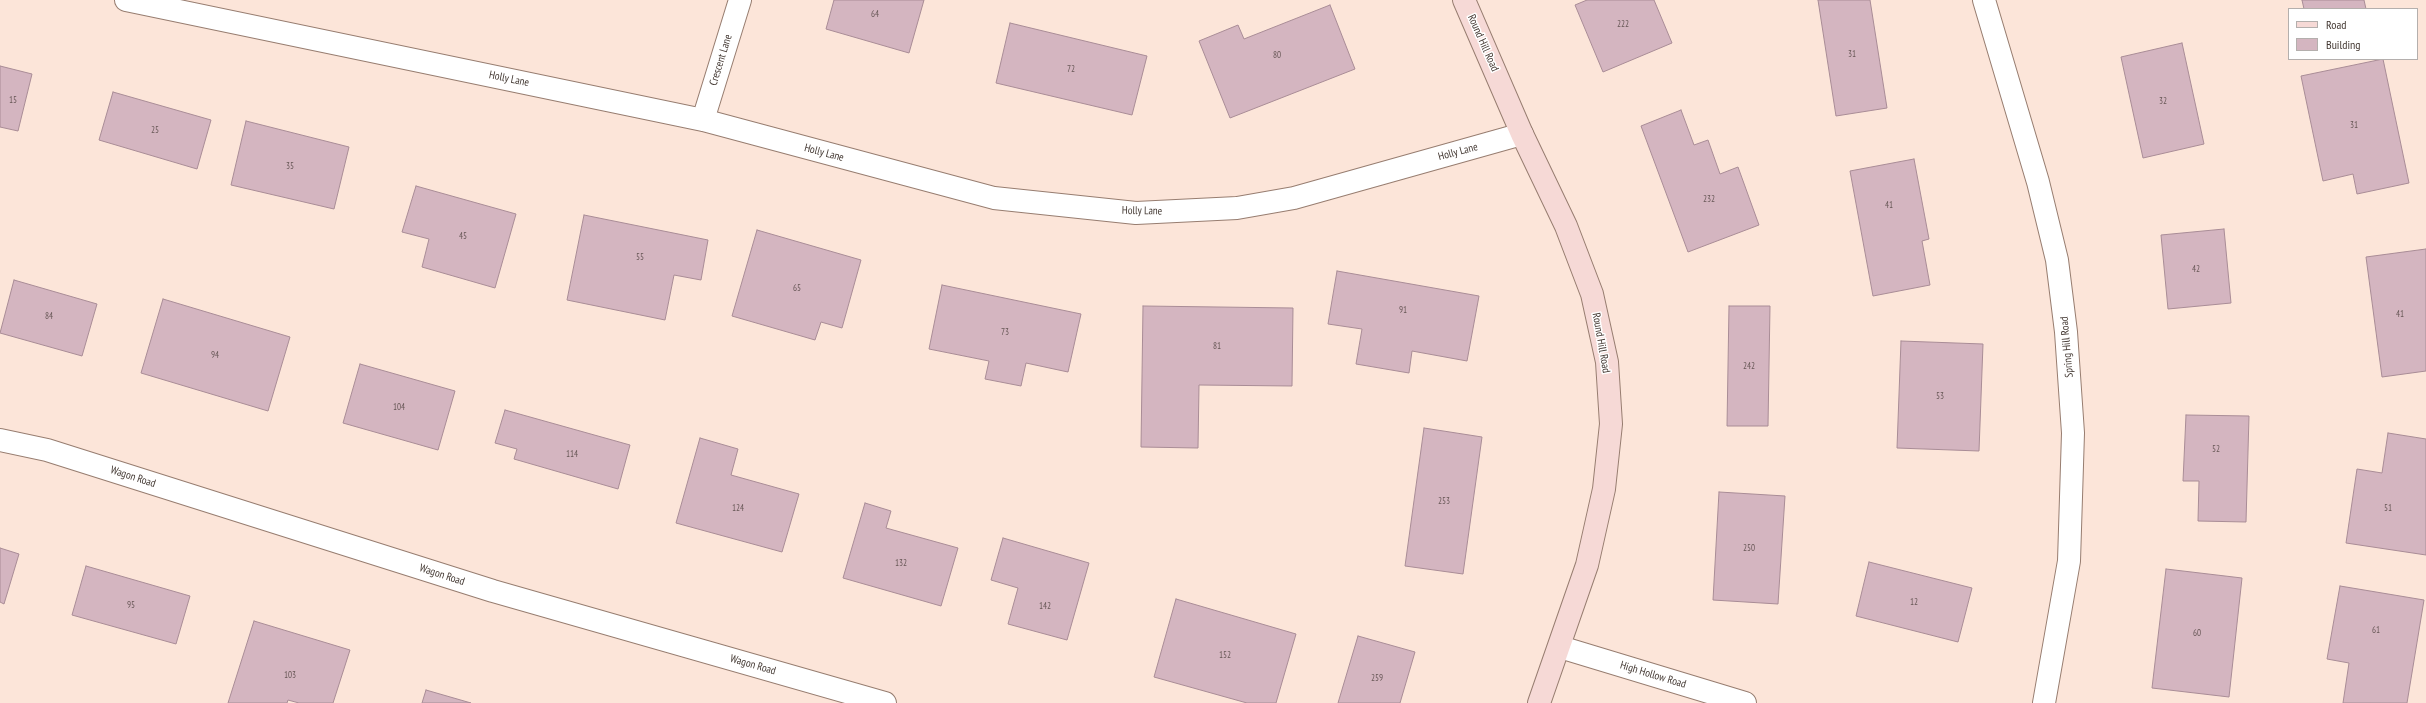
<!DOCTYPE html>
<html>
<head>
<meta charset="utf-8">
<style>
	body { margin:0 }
	#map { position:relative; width:2426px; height:703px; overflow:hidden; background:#fce5d9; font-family:"PT Sans Narrow",sans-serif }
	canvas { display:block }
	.legend { position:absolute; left:2288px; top:8px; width:130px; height:52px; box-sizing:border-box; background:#fff; border:1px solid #b4afad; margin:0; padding:5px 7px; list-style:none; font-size:12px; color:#433832 }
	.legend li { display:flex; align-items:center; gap:8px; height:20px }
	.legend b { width:20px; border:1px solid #b4afad }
</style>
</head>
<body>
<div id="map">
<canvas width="2426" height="703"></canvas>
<ul class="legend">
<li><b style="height:5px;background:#f6d9d6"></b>Road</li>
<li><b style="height:11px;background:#d4b5c0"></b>Building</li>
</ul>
</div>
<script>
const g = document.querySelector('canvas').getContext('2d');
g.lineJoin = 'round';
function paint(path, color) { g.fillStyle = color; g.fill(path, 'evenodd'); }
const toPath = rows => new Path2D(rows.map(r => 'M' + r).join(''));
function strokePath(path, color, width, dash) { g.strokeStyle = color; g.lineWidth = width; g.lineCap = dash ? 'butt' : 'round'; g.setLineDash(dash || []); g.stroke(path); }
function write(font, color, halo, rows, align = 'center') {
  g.font = font + ' "PT Sans Narrow",sans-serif'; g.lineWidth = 3; g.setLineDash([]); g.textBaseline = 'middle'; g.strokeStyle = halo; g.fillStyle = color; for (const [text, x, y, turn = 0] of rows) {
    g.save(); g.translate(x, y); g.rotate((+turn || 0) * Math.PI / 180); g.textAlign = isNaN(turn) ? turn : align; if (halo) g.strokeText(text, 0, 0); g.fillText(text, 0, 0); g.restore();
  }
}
const building = toPath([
	[834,0,924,0,909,53,826,29,834,0],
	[1587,0,1654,0,1672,43,1603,72,1575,5,1587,0],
	[1818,0,1870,0,1887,108,1836,116,1818,0],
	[2302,0,2364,0,2366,9,2304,9,2302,0],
	[1330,5,1355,69,1230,118,1199,41,1238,25,1244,39,1330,5],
	[1010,23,1147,56,1132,115,996,83,1010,23],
	[2182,43,2204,144,2143,158,2121,57,2182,43],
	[2383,59,2409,183,2357,194,2353,174,2323,181,2301,76,2383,59],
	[0,66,32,74,18,131,0,127,0,66],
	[113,92,211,120,197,169,99,140,113,92],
	[1681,110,1694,145,1708,140,1720,174,1738,167,1759,225,1688,252,1641,126,1681,110],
	[246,121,349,147,334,209,231,185,246,121],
	[1914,159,1929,239,1922,241,1930,285,1873,296,1850,171,1914,159],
	[416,186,516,214,495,288,422,267,429,239,402,232,416,186],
	[584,215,708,240,701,280,674,275,665,320,567,300,584,215],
	[2224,229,2231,303,2168,309,2161,235,2224,229],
	[757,230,861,260,842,328,821,322,815,340,732,316,757,230],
	[2426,249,2426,371,2382,377,2366,257,2426,249],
	[1337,271,1479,296,1467,361,1412,351,1409,373,1356,364,1362,329,1328,324,1337,271],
	[14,280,97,304,82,356,0,333,14,280],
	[942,285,1081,314,1068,372,1026,363,1021,386,985,379,989,361,929,349,942,285],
	[163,299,290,337,268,411,141,373,163,299],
	[1143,306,1293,308,1292,386,1199,385,1198,448,1141,447,1143,306],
	[1729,306,1770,306,1768,426,1727,426,1729,306],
	[1901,341,1983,344,1979,451,1897,448,1901,341],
	[360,364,455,391,438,450,343,423,360,364],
	[505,410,630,445,618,489,514,459,517,449,495,443,505,410],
	[2186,415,2249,416,2246,522,2198,521,2199,481,2183,481,2186,415],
	[1424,428,1482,437,1463,574,1405,566,1424,428],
	[2388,433,2426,439,2426,555,2346,543,2357,469,2382,473,2388,433],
	[700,438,738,449,731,475,799,494,782,552,676,523,700,438],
	[1719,492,1785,496,1778,604,1713,600,1719,492],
	[865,503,891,511,886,528,958,548,941,606,843,578,865,503],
	[1003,538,1089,563,1067,640,1008,624,1018,588,991,580,1003,538],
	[0,548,19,554,4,604,0,602,0,548],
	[1869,562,1972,588,1958,642,1856,616,1869,562],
	[86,566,190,596,176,644,72,615,86,566],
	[2166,569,2242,578,2229,697,2152,688,2166,569],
	[2340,586,2424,600,2407,703,2343,703,2349,663,2327,659,2340,586],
	[1176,599,1296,634,1276,703,1247,703,1154,677,1176,599],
	[254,621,350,650,333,703,299,703,288,700,287,703,228,703,254,621],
	[1358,636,1415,652,1400,703,1338,703,1358,636],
	[426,690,471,703,422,703,426,690]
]);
paint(building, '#d4b5c0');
strokePath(building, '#a98c96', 1);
const street = toPath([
	[126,0,703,120,994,198,1136,213,1237,208,1294,198,1522,134],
	[1984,0,2038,182,2057,260,2066,332,2073,433,2069,561,2044,703],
	[703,120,740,0],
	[0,440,47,450,493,591,885,703],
	[1560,647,1745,703]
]);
const secondary = toPath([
	[1464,0,1522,134,1566,226,1592,294,1607,362,1611,424,1604,489,1587,565,1539,703]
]);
strokePath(street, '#977d70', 24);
strokePath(secondary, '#977d70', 24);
strokePath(street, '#fff', 22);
strokePath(secondary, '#f6d9d6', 22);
write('9px', '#675756', null, [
	["64",875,14],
	["222",1623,24],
	["31",1852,54],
	["80",1277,55],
	["72",1071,69],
	["15",13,100],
	["32",2163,101],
	["31",2354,125],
	["25",155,130],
	["35",290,166],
	["232",1709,199],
	["41",1889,205],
	["45",463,236],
	["55",640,257],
	["42",2196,269],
	["65",797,288],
	["91",1403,310],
	["41",2400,314],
	["84",49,316],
	["73",1005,332],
	["81",1217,346],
	["94",215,355],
	["242",1749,366],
	["53",1940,396],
	["104",399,407],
	["52",2216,449],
	["114",572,454],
	["253",1444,501],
	["124",738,508],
	["51",2388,508],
	["250",1749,548],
	["132",901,563],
	["12",1914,602],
	["95",131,605],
	["142",1045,606],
	["61",2376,630],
	["60",2197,633],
	["152",1225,655],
	["103",290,675],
	["259",1377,678]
]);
write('11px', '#433832', '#fff', [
	["Round Hill Road",1483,43,66],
	["Crescent Lane",721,60,-73],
	["Holly Lane",509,79,12],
	["Holly Lane",1458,152,-15],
	["Holly Lane",824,153,15],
	["Holly Lane",1142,211,1],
	["Round Hill Road",1601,343,80],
	["Spring Hill Road",2067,347,-95],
	["Wagon Road",133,477,18],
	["Wagon Road",442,575,18],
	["Wagon Road",753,665,16],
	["High Hollow Road",1653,675,17]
]);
</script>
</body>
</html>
